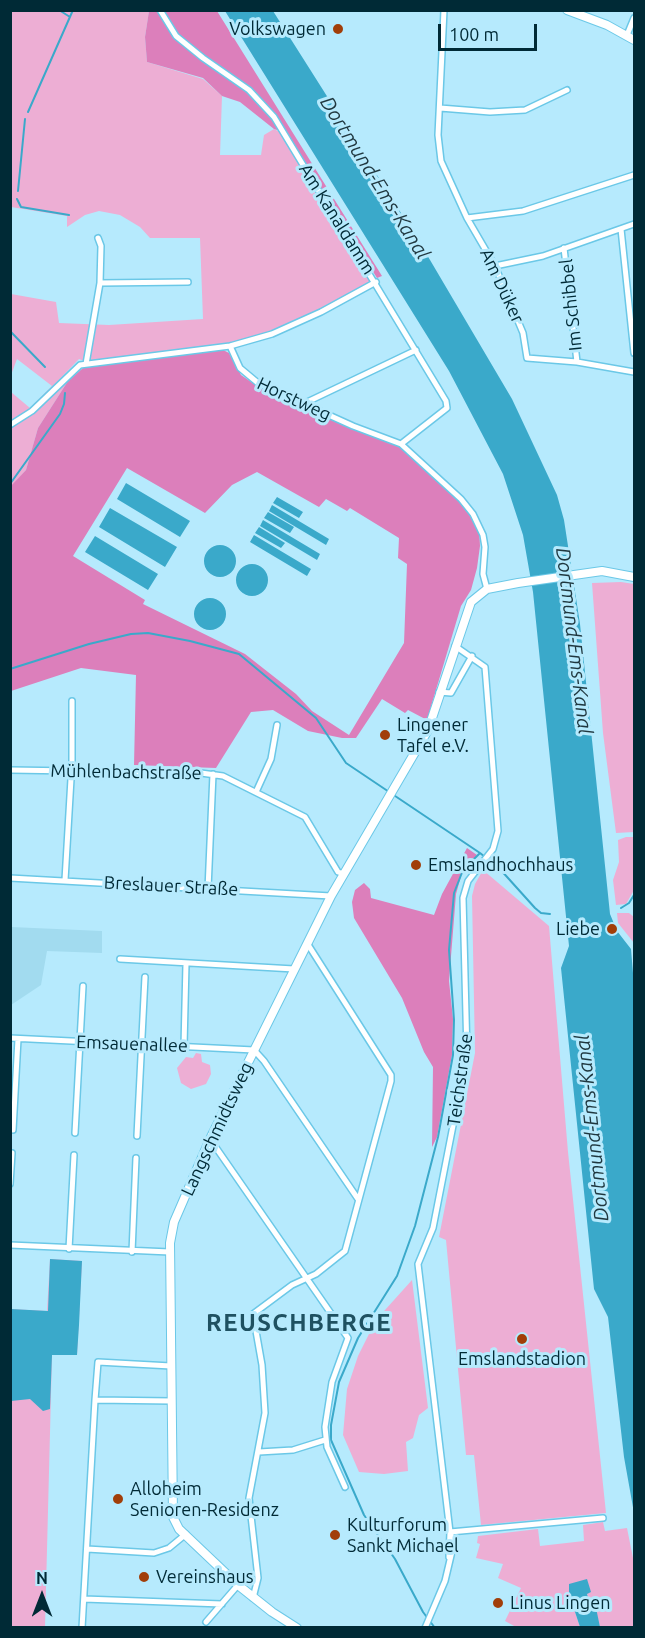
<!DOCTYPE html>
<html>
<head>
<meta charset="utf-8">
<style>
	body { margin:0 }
	#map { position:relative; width:645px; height:1638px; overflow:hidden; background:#b6eafd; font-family:Ubuntu,sans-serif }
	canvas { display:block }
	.frame { position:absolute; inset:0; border:12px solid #002a36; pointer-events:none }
	.north { position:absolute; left:12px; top:1566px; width:60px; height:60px; -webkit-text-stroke:4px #b6eafd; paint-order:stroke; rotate:0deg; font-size:16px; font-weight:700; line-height:24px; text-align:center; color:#002a36 }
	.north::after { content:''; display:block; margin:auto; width:21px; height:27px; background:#002a36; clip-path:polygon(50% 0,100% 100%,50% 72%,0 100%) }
	.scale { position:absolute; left:438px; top:24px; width:99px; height:27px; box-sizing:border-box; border:3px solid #002a36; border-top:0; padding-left:8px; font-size:18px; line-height:21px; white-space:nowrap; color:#002a36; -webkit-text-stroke:4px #b6eafd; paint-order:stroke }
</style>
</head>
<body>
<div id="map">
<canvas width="645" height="1638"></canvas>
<div class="frame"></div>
<div class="north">N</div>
<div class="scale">100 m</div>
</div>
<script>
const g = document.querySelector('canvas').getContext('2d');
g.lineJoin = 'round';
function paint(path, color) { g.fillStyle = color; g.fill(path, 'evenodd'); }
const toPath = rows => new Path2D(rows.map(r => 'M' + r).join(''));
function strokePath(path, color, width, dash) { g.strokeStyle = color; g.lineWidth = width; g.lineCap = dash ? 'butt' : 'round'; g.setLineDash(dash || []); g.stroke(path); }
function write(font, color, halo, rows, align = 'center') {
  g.font = font + ' Ubuntu,sans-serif'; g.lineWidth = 6; g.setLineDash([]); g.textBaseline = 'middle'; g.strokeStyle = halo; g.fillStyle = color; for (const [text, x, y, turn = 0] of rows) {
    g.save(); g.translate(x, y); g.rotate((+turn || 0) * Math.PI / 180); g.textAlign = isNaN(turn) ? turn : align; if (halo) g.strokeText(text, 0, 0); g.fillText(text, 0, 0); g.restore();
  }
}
paint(toPath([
	[11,927,102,931,102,953,47,951,41,985,11,1005]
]), '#a2dbef');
paint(toPath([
	[11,11,149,11,145,37,147,62,203,79,222,96,220,155,261,155,264,135,274,129,283,134,372,277,370,282,320,310,272,331,223,345,87,362,79,359,54,385,68,381,38,428,26,470,11,487,11,392,30,408,52,386,17,359,11,375,11,294,56,302,59,323,109,325,203,319,200,238,150,238,140,227,120,215,99,211,85,215,67,227,67,216,11,207],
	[621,582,634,584,634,832,616,833,603,733,592,583],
	[626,837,634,837,634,890,626,904,616,905,613,880,619,862,618,840],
	[483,870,549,926,568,1152,606,1513,481,1525,474,1455,466,1455,446,1240,439,1237,475,1053,472,896,475,884],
	[617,913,629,913,634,917,634,943,618,923],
	[196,1053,201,1054,202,1062,210,1065,211,1074,206,1084,191,1089,181,1083,177,1068,186,1057,193,1058],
	[50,1259,82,1261,77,1355,52,1355,45,1627,11,1627,10,1309,47,1311],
	[412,1280,428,1408,419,1415,413,1438,406,1442,408,1471,384,1474,359,1472,343,1435,347,1389,358,1356,376,1320],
	[603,1522,605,1531,627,1528,634,1563,634,1627,600,1627,594,1603,590,1604,587,1594,587,1579,585,1601,587,1605,574,1609,580,1627,516,1627,505,1621,521,1588,498,1578,503,1564,476,1558,480,1544,477,1543,478,1536,538,1529,540,1546,584,1541,583,1525]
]), '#edaed4');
paint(toPath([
	[149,11,217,11,382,276,377,278,287,133,274,129,240,102,222,96,203,78,147,62,145,37],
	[223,350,229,353,241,375,257,386,406,447,461,499,479,526,480,546,477,568,471,590,461,606,427,720,408,710,405,713,382,699,356,738,342,738,308,731,273,710,251,712,216,768,134,765,136,675,81,668,11,691,10,487,26,470,38,428,68,381,83,368],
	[127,468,205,513,232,485,257,472,319,507,326,499,347,511,350,508,399,538,398,558,407,564,404,643,349,735,312,711,296,694,245,654,143,604,145,600,73,556],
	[467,848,477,855,463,869,456,894,449,981,453,1019,452,1055,437,1137,432,1147,433,1067,424,1052,402,998,354,918,352,902,355,890,364,883,370,889,371,898,434,915,442,894]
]), '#dc7fbb');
paint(toPath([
	[225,11,273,11,420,243,512,399,557,495,564,520,580,624,610,914,617,931,631,949,634,985,634,1513,624,1457,608,1317,594,1289,561,968,569,946,533,592,523,535,503,474,449,371],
	[126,483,190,521,180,537,117,499],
	[277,497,303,512,299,518,273,503],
	[272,505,329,539,326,545,269,511],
	[110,508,177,547,165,567,99,527],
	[268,512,294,527,290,533,264,518],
	[263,520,320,554,317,560,260,526],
	[259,527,285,543,281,548,255,533],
	[254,535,311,569,307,576,250,542],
	[95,536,158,574,148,590,85,552],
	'204 561a16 16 0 1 1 32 0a16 16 0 1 1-32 0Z',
	'236 580a16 16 0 1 1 32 0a16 16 0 1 1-32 0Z',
	'194 614a16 16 0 1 1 32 0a16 16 0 1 1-32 0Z',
	[50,1259,82,1261,79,1325,77,1355,52,1355,50,1409,43,1411,30,1399,11,1401,11,1309,48,1311],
	[587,1579,591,1592,587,1594,590,1604,595,1603,600,1627,580,1627,574,1609,587,1604,585,1601,573,1604,569,1592,569,1584]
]), '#3aa9ca');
strokePath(toPath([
	[59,10,70,17],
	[28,112,73,10],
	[18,191,25,119],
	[17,199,21,207,69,215],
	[10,331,45,367],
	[10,484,60,414,64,404,65,393],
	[10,669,89,644,131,634,148,633,190,641,239,654,316,718,346,763,480,853,499,868,535,908,541,913,550,914],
	[621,908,629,903,634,895],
	[435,1628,423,1612,395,1559,364,1515,331,1440,331,1425,339,1382,358,1338,397,1276,415,1226,438,1137,453,1055,454,1020,449,950,454,893,463,870,480,853]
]), '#3aa9ca', 2);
const street = toPath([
	[160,10,176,36,203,58,249,90,274,117,446,401,447,408,401,444],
	[444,10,438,135,441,161,467,218,523,211,634,175],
	[627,35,634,18],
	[440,108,490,112,525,110,567,90],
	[467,218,495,266,523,333,527,358,577,362,634,372],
	[621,229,634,353],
	[564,248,577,362],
	[495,266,543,256,634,224],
	[100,283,188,282],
	[230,346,240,368,258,383,353,426,401,444,461,499,473,514,483,535,485,547,483,574,487,589],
	[86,364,100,283,101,246,98,238],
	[305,403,416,350],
	[10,425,32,411,80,365,230,346,272,334,321,312,376,282],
	[439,692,451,693,472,656],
	[10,770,201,773,223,776,305,817,338,872,344,874],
	[256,792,271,759,277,725],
	[10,878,331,896],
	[65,880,72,762,72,701],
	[208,889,213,774],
	[120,959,294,969],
	[10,1038,254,1050,264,1061,358,1199],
	[184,1046,186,964],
	[13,1130,18,1039],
	[75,1133,83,986],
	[137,1136,145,977],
	[210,1139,348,1338,332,1382,325,1427,327,1447,345,1487],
	[10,1184,12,1153],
	[10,1245,170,1252],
	[69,1249,74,1155],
	[132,1252,136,1158],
	[95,1400,98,1362,171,1366],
	[259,1452,293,1450,325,1440],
	[450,1532,603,1518],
	[87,1549,154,1553,169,1548,186,1534],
	[449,1557,450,1532],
	[253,1598,258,1578,249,1498,265,1413,262,1365,253,1314,292,1285,316,1274,345,1251,391,1081,391,1075,307,943],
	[84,1599,222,1604],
	[206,1622,238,1585],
	[82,1628,95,1400,172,1401],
	[425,1628,445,1581,454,1543,450,1532,418,1264,433,1228,467,1054,463,898,468,881,493,849,498,831,485,667,455,646]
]);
const secondary = toPath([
	[567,10,607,25,634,40],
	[297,1628,272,1612,238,1585,179,1529,173,1517,170,1243,174,1222,210,1139,331,896,428,730,471,602,487,589,518,583,602,571,634,577]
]);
strokePath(street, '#6bc8e7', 8);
strokePath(secondary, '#6bc8e7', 10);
strokePath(street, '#fff', 5);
strokePath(secondary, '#fff', 8);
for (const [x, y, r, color] of [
	[338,29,6,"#a13e09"],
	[385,735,6,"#a13e09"],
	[416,865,6,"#a13e09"],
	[612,929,6,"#a13e09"],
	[522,1339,6,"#a13e09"],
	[118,1499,6,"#a13e09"],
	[335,1535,6,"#a13e09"],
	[144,1577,6,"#a13e09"],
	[498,1603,6,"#a13e09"]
]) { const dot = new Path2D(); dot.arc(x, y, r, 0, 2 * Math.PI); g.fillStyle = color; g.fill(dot); strokePath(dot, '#b6eafd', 2); }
write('18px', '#002a36', '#b6eafd', [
	["Volkswagen",326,29,"right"],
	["Lingener",397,725],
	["Tafel e.V.",397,746],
	["Emslandhochhaus",428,865],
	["Liebe",600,929,"right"],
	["Emslandstadion",522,1359,"center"],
	["Alloheim",130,1489],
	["Senioren-Residenz",130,1510],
	["Kulturforum",347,1525],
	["Sankt Michael",347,1546],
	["Vereinshaus",156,1577],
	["Linus Lingen",510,1603]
], 'left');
write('18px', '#002a36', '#b6eafd', [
	["Am Kanaldamm",337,219,58],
	["Am Düker",502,286,65],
	["Im Schibbel",571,305,-96],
	["Horstweg",294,399,25],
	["Mühlenbachstraße",126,772,1],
	["Breslauer Straße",171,886,3],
	["Emsauenallee",132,1044,2],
	["Teichstraße",460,1080,-82],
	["Langschmidtsweg",217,1129,-65]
]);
write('italic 20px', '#1f373f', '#b6eafd', [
	["Dortmund-Ems-Kanal",375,178,58],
	["Dortmund-Ems-Kanal",574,641,83],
	["Dortmund-Ems-Kanal",592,1128,-96]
]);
g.letterSpacing = '1.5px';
write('bold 24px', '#1f5161', '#b6eafd', [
	["REUSCHBERGE",299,1323]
]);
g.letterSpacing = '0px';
</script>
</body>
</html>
